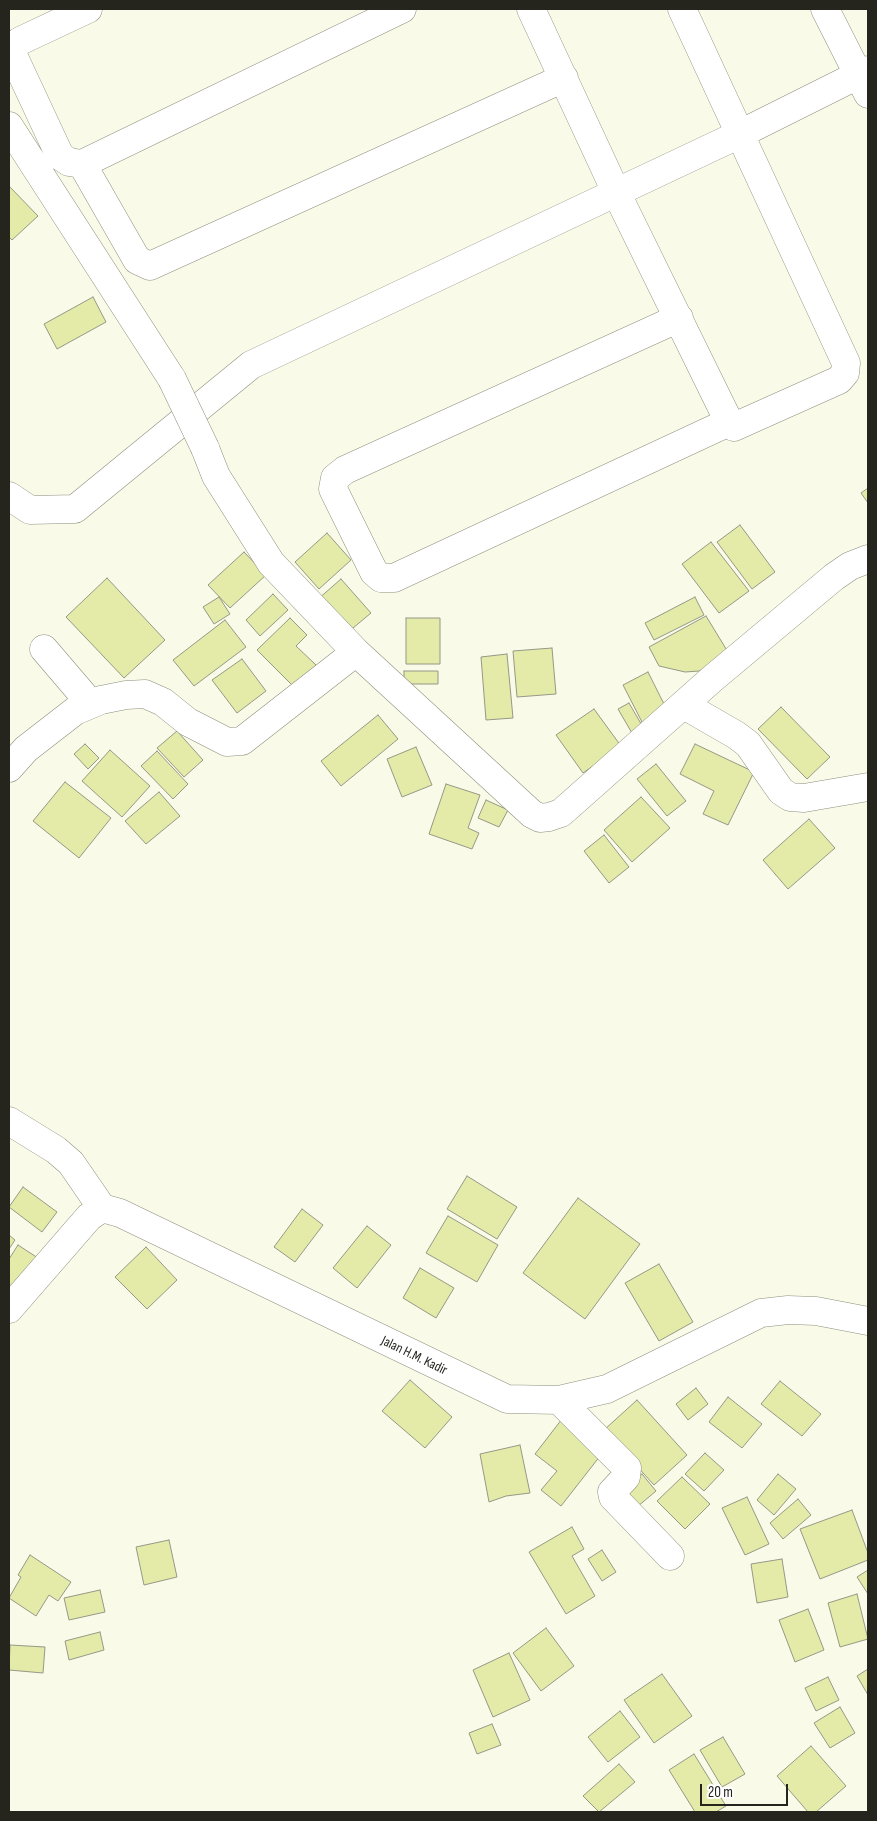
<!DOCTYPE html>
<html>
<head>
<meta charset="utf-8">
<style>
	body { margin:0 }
	#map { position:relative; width:877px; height:1821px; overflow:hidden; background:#f9fbe8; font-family:"Sofia Sans Condensed",sans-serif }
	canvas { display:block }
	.frame { position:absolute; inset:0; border:10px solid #25251e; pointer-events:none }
	.scale { position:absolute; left:700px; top:1784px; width:88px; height:22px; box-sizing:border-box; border:2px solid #25251e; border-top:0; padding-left:6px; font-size:15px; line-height:18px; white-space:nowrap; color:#25251e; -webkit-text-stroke:4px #fff; paint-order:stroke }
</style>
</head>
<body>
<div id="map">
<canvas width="877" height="1821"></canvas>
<div class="frame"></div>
<div class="scale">20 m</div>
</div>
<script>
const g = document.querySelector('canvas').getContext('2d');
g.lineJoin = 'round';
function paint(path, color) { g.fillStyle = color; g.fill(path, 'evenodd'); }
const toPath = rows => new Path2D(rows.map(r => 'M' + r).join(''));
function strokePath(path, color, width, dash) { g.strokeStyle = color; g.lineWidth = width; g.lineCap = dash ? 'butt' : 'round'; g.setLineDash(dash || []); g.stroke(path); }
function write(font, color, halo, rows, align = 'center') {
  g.font = font + ' "Sofia Sans Condensed",sans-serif'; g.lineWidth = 4; g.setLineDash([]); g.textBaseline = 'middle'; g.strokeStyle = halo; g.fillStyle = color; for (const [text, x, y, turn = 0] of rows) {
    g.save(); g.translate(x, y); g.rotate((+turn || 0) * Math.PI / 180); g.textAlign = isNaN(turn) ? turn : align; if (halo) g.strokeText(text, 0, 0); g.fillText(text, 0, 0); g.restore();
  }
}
const building = toPath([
	[9,186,38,216,12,240,9,237,9,186],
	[93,297,106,322,57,349,44,324,93,297],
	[868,488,868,503,861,493,868,488],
	[740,525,775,572,752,589,717,542,740,525],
	[327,533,351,560,319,589,295,562,327,533],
	[711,542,749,591,719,613,682,564,711,542],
	[244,552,266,575,230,608,208,585,244,552],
	[107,578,165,640,124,678,66,617,107,578],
	[341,579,371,613,347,633,317,600,341,579],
	[273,594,288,610,260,636,246,620,273,594],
	[219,597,230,614,214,624,203,607,219,597],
	[695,597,704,615,654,640,645,623,695,597],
	[706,616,731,657,699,671,685,672,659,666,649,647,706,616],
	[290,618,307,635,296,646,316,665,295,688,257,650,290,618],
	[406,618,440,618,440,664,406,664,406,618],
	[225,620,246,647,194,686,173,660,225,620],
	[552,648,556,694,517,697,513,651,552,648],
	[507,654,513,718,486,720,481,657,507,654],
	[242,659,266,691,237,713,212,680,242,659],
	[404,671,438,671,438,684,404,684,404,671],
	[648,672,668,712,643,724,623,685,648,672],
	[629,703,647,734,636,740,618,709,629,703],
	[781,707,830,757,807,779,758,729,781,707],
	[594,709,621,746,583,773,556,735,594,709],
	[378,715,398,739,341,786,321,761,378,715],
	[177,731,203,760,184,777,157,748,177,731],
	[85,744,99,758,88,769,74,754,85,744],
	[695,744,754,772,728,825,703,814,714,791,680,774,695,744],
	[416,747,432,785,402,797,387,759,416,747],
	[110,750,150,786,122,817,82,781,110,750],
	[157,751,188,784,173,799,141,766,157,751],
	[656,764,686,801,667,816,637,779,656,764],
	[65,782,111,818,79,858,33,821,65,782],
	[446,784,480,795,468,828,479,833,472,849,429,834,446,784],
	[159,792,180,816,146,844,125,821,159,792],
	[641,797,670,828,632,862,604,830,641,797],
	[486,800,508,810,499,827,478,818,486,800],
	[809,819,835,848,788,889,763,860,809,819],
	[604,835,629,867,609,883,584,851,604,835],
	[467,1176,517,1207,497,1239,447,1209,467,1176],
	[23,1187,57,1212,42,1232,9,1207,23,1187],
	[578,1198,640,1244,585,1319,523,1273,578,1198],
	[302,1209,323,1225,295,1262,274,1247,302,1209],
	[448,1216,498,1245,477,1282,426,1253,448,1216],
	[367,1226,391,1245,357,1288,333,1268,367,1226],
	[9,1235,15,1240,9,1249,9,1235],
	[18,1245,38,1258,16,1292,9,1287,9,1259,18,1245],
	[146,1247,177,1280,147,1309,115,1277,146,1247],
	[659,1264,693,1322,659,1341,625,1283,659,1264],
	[420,1268,454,1288,436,1318,403,1298,420,1268],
	[410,1380,452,1417,425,1448,382,1411,410,1380],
	[780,1381,821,1414,802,1436,761,1404,780,1381],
	[696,1388,708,1404,688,1420,676,1404,696,1388],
	[728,1397,762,1424,742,1448,709,1422,728,1397],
	[637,1400,687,1455,654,1485,604,1430,637,1400],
	[562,1419,604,1451,561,1506,541,1490,557,1471,535,1454,562,1419],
	[520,1445,530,1493,506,1496,489,1502,480,1454,520,1445],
	[705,1453,724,1470,704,1491,685,1474,705,1453],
	[642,1474,656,1491,637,1507,622,1490,642,1474],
	[778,1474,796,1489,774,1515,757,1500,778,1474],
	[682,1477,710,1504,685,1529,657,1501,682,1477],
	[747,1497,769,1544,745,1555,722,1508,747,1497],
	[798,1499,811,1515,783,1539,770,1523,798,1499],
	[852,1510,868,1553,868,1560,820,1579,800,1529,852,1510],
	[572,1527,584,1549,572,1556,595,1596,566,1614,529,1552,572,1527],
	[169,1540,177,1577,144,1585,136,1547,169,1540],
	[602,1550,616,1572,602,1581,588,1559,602,1550],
	[30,1555,71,1582,58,1601,49,1595,36,1616,9,1598,21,1577,18,1575,30,1555],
	[782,1559,788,1597,757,1603,751,1564,782,1559],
	[868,1570,868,1594,857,1577,868,1570],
	[100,1590,105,1612,69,1620,64,1598,100,1590],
	[857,1594,868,1639,840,1647,828,1603,857,1594],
	[808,1609,824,1650,795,1662,779,1620,808,1609],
	[546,1628,574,1666,541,1691,513,1653,546,1628],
	[100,1632,104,1650,69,1660,65,1641,100,1632],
	[10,1645,45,1647,43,1673,9,1670,10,1645],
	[509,1653,530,1700,493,1717,473,1670,509,1653],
	[868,1669,868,1695,857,1676,868,1669],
	[662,1674,692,1716,654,1743,624,1700,662,1674],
	[828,1677,839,1700,816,1711,805,1688,828,1677],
	[840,1707,855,1733,830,1748,814,1723,840,1707],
	[620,1711,640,1737,608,1762,588,1737,620,1711],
	[492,1724,501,1745,477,1754,469,1733,492,1724],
	[723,1737,745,1774,722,1787,700,1750,723,1737],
	[811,1746,846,1786,816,1812,808,1812,777,1776,811,1746],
	[694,1754,726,1806,716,1812,695,1812,669,1770,694,1754],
	[619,1764,635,1782,599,1812,583,1796,619,1764]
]);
paint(building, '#e4eaa7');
strokePath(building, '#969887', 1);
const minor = toPath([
	[88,9,20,41,14,46,12,53,60,156,69,162,82,164,402,9],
	[531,9,616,192,729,422,734,427,839,380,845,373,846,363,682,9],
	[825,9,868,94],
	[9,126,172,379],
	[82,164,137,260,150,266,564,78],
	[679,318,345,470,335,478,333,489,374,572,381,578,394,578,729,422],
	[205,448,216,476,271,563,356,652],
	[9,496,30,510,75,509,251,365,740,134,868,70],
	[44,649,91,704],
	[684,705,736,735,748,744,781,791,790,797,804,798,868,787],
	[9,768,26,749,75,711,101,700,126,695,145,694,163,702,188,722,227,742,242,741,356,652,532,814,540,818,549,817,561,813,712,679,834,577,850,566,868,559],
	[9,1121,56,1150,71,1163,102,1208],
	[9,1309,89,1217,102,1208,120,1213,507,1399,559,1400,607,1389,761,1313,788,1310,816,1311,868,1321],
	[559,1400,627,1468,626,1477,612,1492,613,1497,670,1556]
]);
strokePath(minor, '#8d8f7e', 29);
strokePath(minor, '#fff', 28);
const minorBridge = toPath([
	[172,379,205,448]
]);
strokePath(minorBridge, '#8d8f7e', 29, []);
strokePath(minorBridge, '#fff', 28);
write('14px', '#25251e', '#fff', [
	["Jalan H.M. Kadir",414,1356,26]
]);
</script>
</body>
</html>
